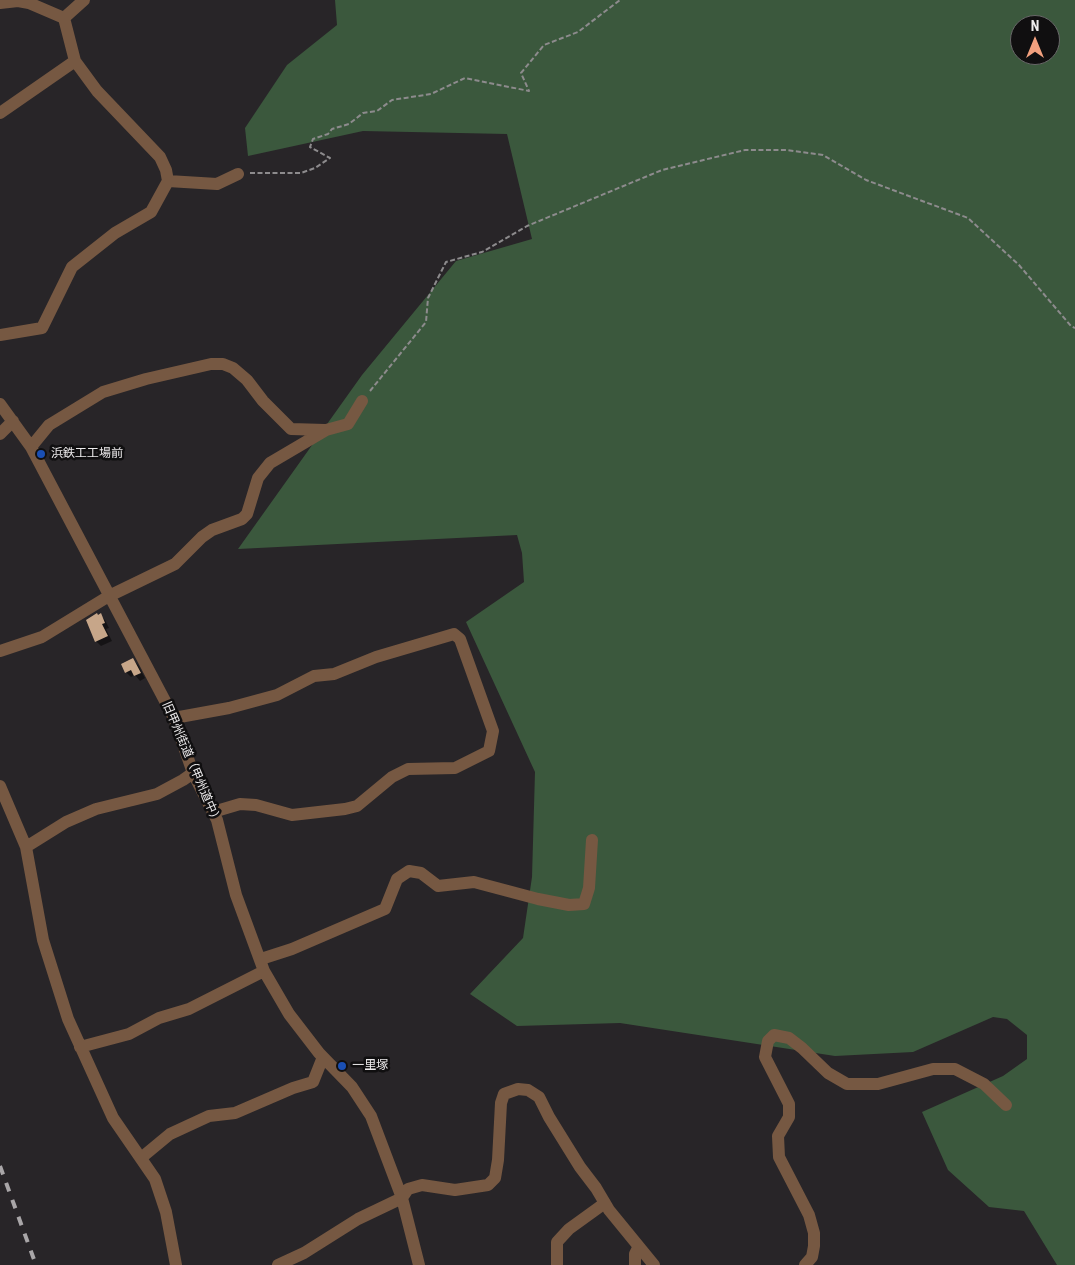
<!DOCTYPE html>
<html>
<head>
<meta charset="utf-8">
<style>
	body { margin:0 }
	#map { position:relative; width:1075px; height:1265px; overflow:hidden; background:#282528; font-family:"Roboto Condensed",sans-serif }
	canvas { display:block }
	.north { position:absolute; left:1010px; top:15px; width:50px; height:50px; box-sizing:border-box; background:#100f10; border:1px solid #686768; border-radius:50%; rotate:0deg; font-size:14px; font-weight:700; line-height:20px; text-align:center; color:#edebec }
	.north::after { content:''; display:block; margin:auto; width:18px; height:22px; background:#f2a07e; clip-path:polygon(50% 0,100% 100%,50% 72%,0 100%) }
</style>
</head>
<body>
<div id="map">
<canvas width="1075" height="1265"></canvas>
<div class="north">N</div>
</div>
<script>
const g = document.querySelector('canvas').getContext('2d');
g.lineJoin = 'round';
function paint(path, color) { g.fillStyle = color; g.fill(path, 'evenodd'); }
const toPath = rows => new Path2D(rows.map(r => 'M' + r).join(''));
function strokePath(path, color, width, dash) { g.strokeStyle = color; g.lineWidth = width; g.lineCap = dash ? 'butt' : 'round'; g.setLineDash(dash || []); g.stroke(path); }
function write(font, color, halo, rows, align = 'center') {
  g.font = font + ' "Roboto Condensed","Noto Sans JP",sans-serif'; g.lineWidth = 5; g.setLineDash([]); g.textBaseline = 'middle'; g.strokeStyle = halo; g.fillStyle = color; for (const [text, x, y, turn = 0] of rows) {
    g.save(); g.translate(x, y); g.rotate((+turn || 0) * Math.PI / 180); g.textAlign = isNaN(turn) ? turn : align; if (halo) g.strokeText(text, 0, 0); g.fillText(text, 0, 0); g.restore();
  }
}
paint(toPath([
	[335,0,1075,0,1075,1265,1057,1265,1024,1211,989,1207,948,1170,922,1112,1003,1076,1027,1059,1027,1035,1007,1019,993,1017,913,1052,835,1056,620,1023,517,1026,470,994,523,938,532,877,535,772,466,622,524,582,522,553,517,535,238,549,362,375,456,261,532,239,507,134,363,131,248,156,245,128,287,65,337,25],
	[1020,25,1050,25,1050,55,1020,55]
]), '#3b583d');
paint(toPath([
	[100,615,105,620,109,628,106,629,112,641,101,646,96,641,98,616],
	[133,660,138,665,145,678,140,681,135,675,131,677,126,672]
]), '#0007');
paint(toPath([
	[97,613,98,615,101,613,105,623,102,624,108,636,95,642,86,620],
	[133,658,141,673,134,676,131,670,125,673,121,664]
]), '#c7a689');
strokePath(toPath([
	[250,173,301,173,315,168,330,158,310,147,313,139,328,134,332,129,349,124,363,113,377,111,392,100,431,94,465,78,529,91,521,73,544,45,578,32,620,0],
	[370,391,426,322,428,298,446,262,482,252,527,226,662,170,745,150,787,150,823,155,866,180,968,218,1019,265,1071,326,1075,328]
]), '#8d8b8d', 2, [5, 2.5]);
strokePath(toPath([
	[0,3,18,1,29,3,64,18],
	[64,18,84,0],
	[0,113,75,61],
	[168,181,217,184,238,174],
	[0,335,42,328,72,267,115,233,151,212,168,181,166,170,160,157,97,91,75,61,64,18],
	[0,404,31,447,174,718,193,773,217,820,236,895,264,971,289,1014,319,1053,352,1087,371,1116,402,1198,419,1265],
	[0,434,13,421],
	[31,447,49,425,103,392,146,379,211,364,223,364,233,368,247,380,263,401,291,429,325,430],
	[0,651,42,637,109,596,175,564,202,537,212,530,242,519,247,514,258,478,270,463,326,430,348,424,362,401],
	[174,718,229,708,277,695,314,676,334,674,376,657,454,634,460,639,493,731,489,751,455,768,408,769,392,777,357,806,345,809,292,815,256,805,240,804,213,812],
	[0,786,26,847,43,940,68,1019,113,1118,155,1179,166,1212,176,1265],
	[26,847,66,822,96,809,157,794,183,780,193,773],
	[261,959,292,949,385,909,397,879,409,871,421,873,438,886,474,882,538,899,569,905,584,904,589,888,592,840],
	[80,1047,129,1034,159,1018,189,1009,264,971],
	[141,1158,170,1134,209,1116,235,1113,293,1088,313,1082,323,1057],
	[278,1265,304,1253,358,1219,402,1198,408,1189,422,1185,455,1190,488,1185,495,1178,498,1160,501,1103,504,1094,518,1089,528,1090,539,1097,549,1117,580,1167,596,1188,609,1210,654,1265],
	[557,1265,557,1242,569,1229,605,1203],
	[635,1265,635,1254,638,1248],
	[805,1265,812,1257,814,1246,814,1233,809,1215,779,1157,778,1136,789,1117,789,1104,765,1057,768,1041,774,1035,789,1038,802,1048,828,1073,847,1084,878,1084,933,1069,955,1069,984,1084,1006,1105]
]), '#765842', 12);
strokePath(toPath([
	[0,1166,36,1265]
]), '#a9a6a8', 4, [9, 9]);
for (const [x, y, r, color] of [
	[41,454,5,"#1a4fb4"],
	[342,1066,5,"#1a4fb4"]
]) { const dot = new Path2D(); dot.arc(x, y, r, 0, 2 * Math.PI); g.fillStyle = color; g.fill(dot); strokePath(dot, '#100f10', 2); }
write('12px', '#edebec', '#100f10', [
	["浜鉄工工場前",51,454],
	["一里塚",352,1066]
], 'left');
write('12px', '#edebec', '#100f10', [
	["旧甲州街道（甲州道中）",191,763,67]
]);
</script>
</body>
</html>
